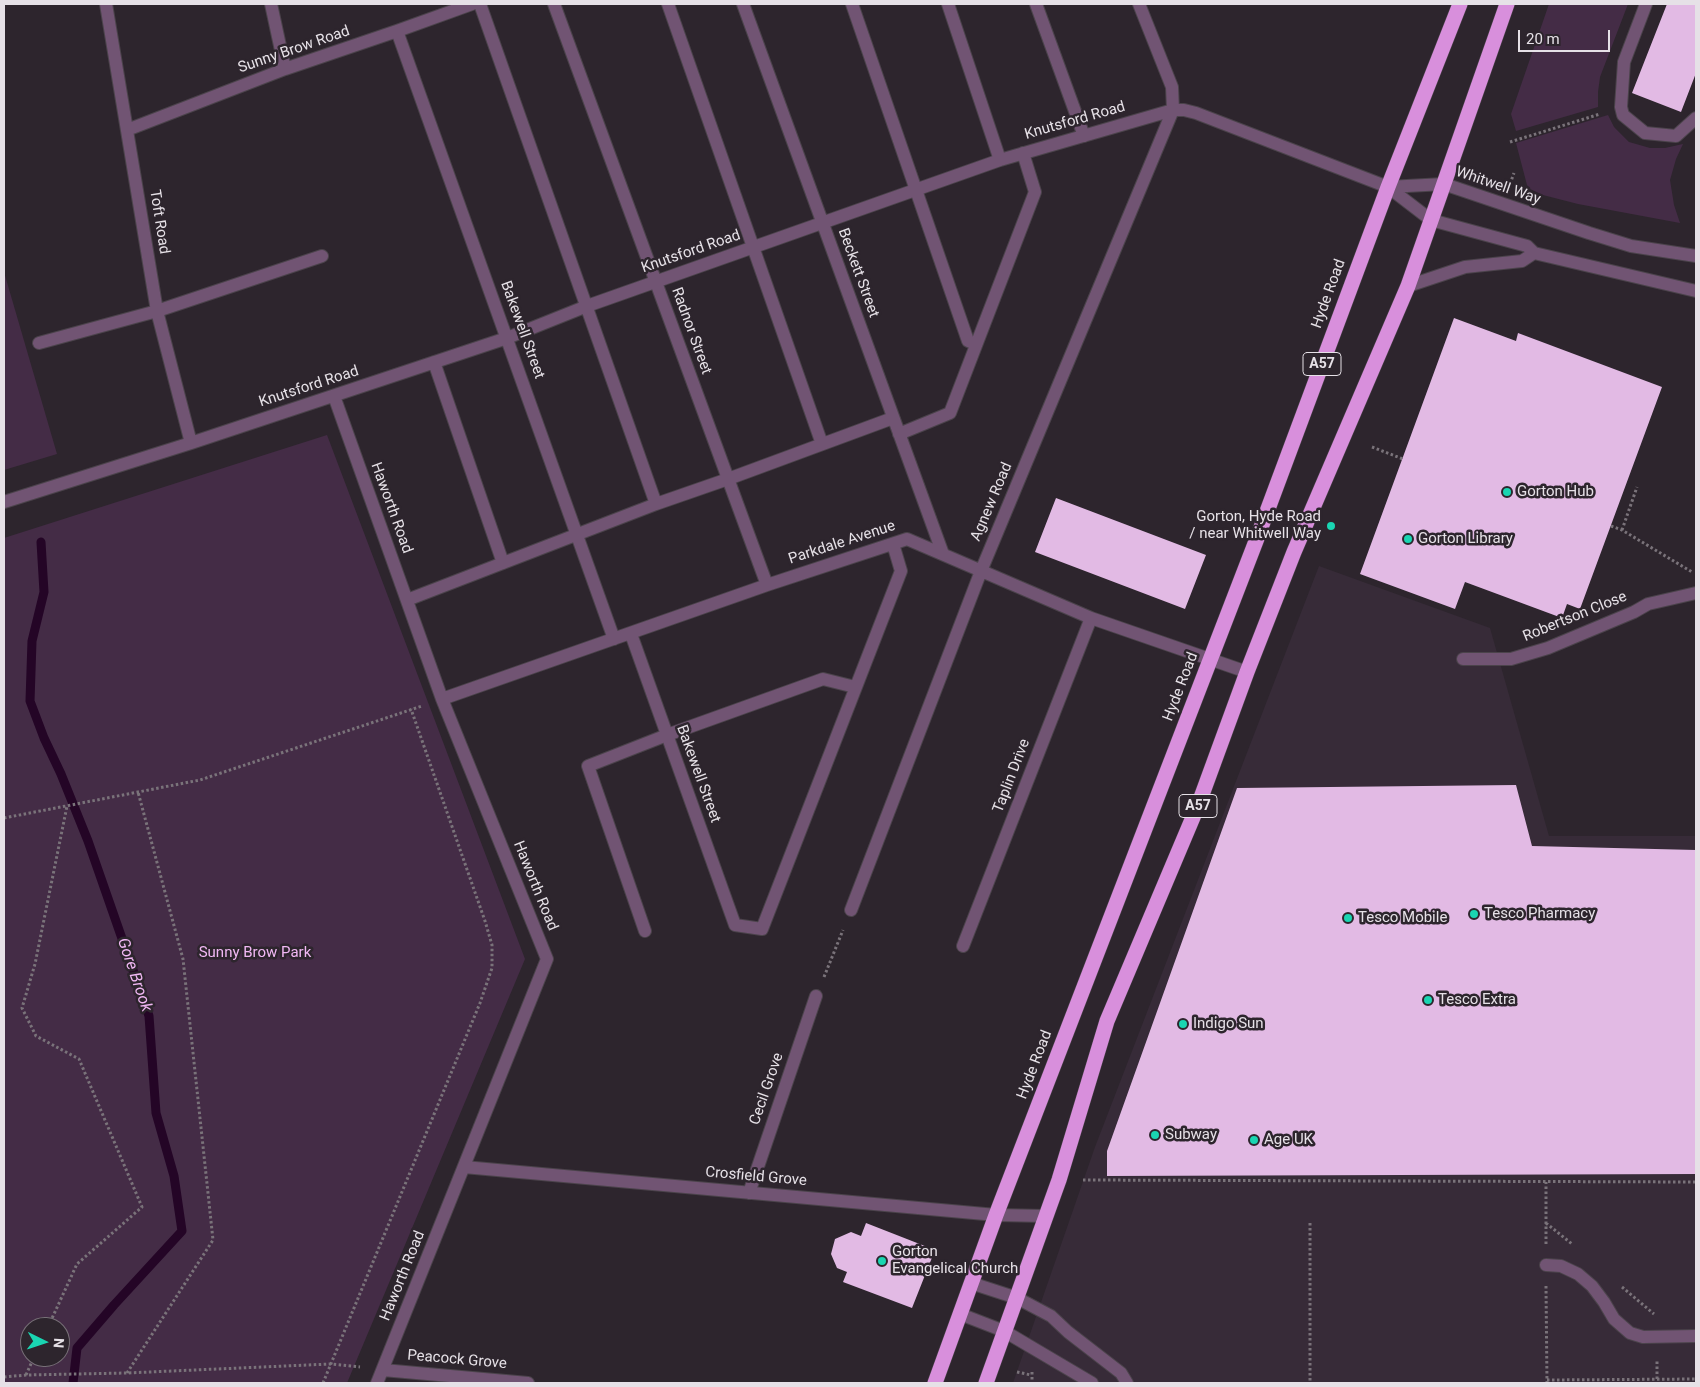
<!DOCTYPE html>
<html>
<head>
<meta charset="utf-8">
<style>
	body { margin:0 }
	#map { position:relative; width:1700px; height:1387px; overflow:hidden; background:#2d252d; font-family:Roboto,sans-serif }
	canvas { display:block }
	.frame { position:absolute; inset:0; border:5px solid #e6e1e7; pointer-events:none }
	.north { position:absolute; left:20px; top:1317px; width:50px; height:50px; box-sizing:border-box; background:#2d252d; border:1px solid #777077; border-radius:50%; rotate:94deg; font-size:14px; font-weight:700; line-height:20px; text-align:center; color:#e6e1e7 }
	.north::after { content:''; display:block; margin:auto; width:18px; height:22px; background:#1ad5b2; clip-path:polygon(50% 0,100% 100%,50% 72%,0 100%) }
	.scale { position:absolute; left:1518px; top:30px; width:92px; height:22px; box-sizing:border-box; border:2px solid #e6e1e7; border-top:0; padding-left:6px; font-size:15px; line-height:18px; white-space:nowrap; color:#e6e1e7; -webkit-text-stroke:4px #2d252d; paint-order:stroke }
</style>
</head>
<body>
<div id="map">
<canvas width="1700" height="1387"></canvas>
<div class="frame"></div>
<div class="north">N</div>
<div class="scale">20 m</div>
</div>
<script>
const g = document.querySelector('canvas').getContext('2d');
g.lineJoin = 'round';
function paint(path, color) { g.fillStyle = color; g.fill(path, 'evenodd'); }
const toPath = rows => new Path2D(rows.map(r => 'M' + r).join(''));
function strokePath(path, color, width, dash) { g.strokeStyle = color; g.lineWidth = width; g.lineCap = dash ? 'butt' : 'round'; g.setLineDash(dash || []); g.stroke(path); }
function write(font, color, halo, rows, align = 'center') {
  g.font = font + ' Roboto,sans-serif'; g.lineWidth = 5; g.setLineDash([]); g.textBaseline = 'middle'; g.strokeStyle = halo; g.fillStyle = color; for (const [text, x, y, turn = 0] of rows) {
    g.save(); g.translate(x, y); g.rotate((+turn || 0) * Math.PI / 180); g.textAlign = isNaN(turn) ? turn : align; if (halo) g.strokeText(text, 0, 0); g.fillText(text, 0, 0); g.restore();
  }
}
paint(toPath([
	[1319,566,1490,628,1549,836,1696,836,1696,1383,1013,1383,1095,1147]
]), '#372b38');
paint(toPath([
	[1549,4,1628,4,1600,77,1598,92,1598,107,1516,131,1511,114],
	[1608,115,1614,127,1629,142,1650,148,1665,148,1683,144,1676,159,1670,180,1674,205,1680,223,1578,204,1543,195,1530,189,1527,185,1516,143],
	[4,272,57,454,4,470],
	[327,435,525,959,347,1383,4,1383,4,538],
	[30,1327,60,1327,60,1357,30,1357]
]), '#442c46');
strokePath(toPath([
	[41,542,44,592,32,641,30,701,44,738,61,774,88,841,149,1016,156,1113,174,1176,182,1231,114,1305,77,1348,73,1383]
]), '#240526', 9);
paint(toPath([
	[1667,4,1696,4,1696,73,1681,112,1632,93],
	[1454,318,1516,341,1518,333,1662,387,1580,609,1567,604,1562,618,1465,582,1455,609,1360,574],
	[1056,498,1206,555,1185,609,1035,552],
	[1516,785,1532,846,1696,850,1696,1174,1107,1176,1107,1151,1237,788],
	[866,1223,935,1250,912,1308,843,1282,847,1272,837,1268,831,1254,835,1239,851,1232,861,1236]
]), '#e2bae4');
const minor = toPath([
	[106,4,157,311,191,443],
	[271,4,285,69],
	[480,4,656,504],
	[554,4,767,585],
	[668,4,822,444],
	[743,4,943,554],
	[852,4,968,341,976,344],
	[948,4,1000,160],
	[1036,4,1084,136],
	[1646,4,1624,62,1621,107,1623,115,1645,133,1676,136,1696,118],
	[397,31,614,639],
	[127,130,285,69,397,31,472,4],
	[1388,187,1444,184,1589,233,1631,246,1696,256],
	[1408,286,1465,267,1522,261,1534,253],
	[39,343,157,311,322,256],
	[434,362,503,563],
	[334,396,442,699,547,959,377,1383],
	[899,434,950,413,1035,192,1023,153],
	[4,502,191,443,507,338,587,306,1000,160,1173,110,1184,110,1196,113,1388,187,1431,220,1527,246,1534,253,1696,291],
	[407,600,656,504,728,479,893,418],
	[631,634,735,925,762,929,901,571,893,544],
	[1463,659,1511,659,1548,648,1634,612,1648,604,1696,593],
	[442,699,767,585,907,539,1091,618,1247,672],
	[851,910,981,571,1173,110,1172,87,1139,4],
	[645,931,588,766,667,735,823,679,855,687],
	[963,946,1091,618],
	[464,1167,996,1215,1046,1216],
	[749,1193,816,996],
	[1546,1265,1561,1266,1578,1274,1592,1286,1604,1302,1614,1319,1630,1333,1643,1337,1696,1336],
	[971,1283,1017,1298,1051,1316,1068,1332,1121,1373,1127,1383],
	[960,1314,1004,1331,1092,1383],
	[383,1370,528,1383]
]);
const highway = toPath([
	[935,1383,996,1215,1256,541,1388,187,1460,4],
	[986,1383,1059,1180,1107,1021,1199,803,1247,672,1294,552,1408,286,1507,4]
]);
strokePath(minor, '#4b434b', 14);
strokePath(highway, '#4b434b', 16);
strokePath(toPath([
	[1510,142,1600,114],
	[1510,184,1514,173],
	[1372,447,1403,459],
	[1611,526,1622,530,1692,572],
	[1622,530,1637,487],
	[4,818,200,780,422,706],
	[824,977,843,930],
	[1083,1180,1696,1182],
	[1310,1223,1310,1383],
	[1546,1223,1572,1244],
	[1546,1244,1546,1182],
	[1546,1286,1547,1383],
	[1622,1287,1654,1314],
	[48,1327,77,1264,142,1207,79,1059,36,1036,22,1008,35,964,67,806],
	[1017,1372,1031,1375],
	[1032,1372,1032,1383],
	[127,1373,213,1240,183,959,138,792],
	[26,1375,34,1357],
	[4,1377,26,1375,127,1373,330,1364,360,1367],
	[1657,1379,1657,1360],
	[1547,1380,1696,1379],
	[323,1383,480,1003,492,968,492,945,485,921,411,709]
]), '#7a737a', 3, [2.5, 2.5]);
strokePath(minor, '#715473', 12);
strokePath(highway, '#d88fdc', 15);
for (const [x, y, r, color] of [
	[1507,492,5,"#1ad5b2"],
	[1331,526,5,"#1ad5b2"],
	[1408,539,5,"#1ad5b2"],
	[1474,914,5,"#1ad5b2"],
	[1348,918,5,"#1ad5b2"],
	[1428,1000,5,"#1ad5b2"],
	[1183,1024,5,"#1ad5b2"],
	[1155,1135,5,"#1ad5b2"],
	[1254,1140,5,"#1ad5b2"],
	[882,1261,5,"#1ad5b2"]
]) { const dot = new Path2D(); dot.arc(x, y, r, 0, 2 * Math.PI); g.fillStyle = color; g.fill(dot); strokePath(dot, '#2d252d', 2); }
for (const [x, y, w] of [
	[1322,364,38],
	[1198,806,38]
]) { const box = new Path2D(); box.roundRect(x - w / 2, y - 11.5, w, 23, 4); g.fillStyle = '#2d252d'; g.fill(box); strokePath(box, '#e6e1e7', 1); }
write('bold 14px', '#e6e1e7', null, [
	["A57",1322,364],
	["A57",1198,806]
]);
write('15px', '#e6e1e7', '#2d252d', [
	["Sunny Brow Road",294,50,-19],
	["Knutsford Road",1075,121,-16],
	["Whitwell Way",1498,186,19],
	["Toft Road",159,222,81],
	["Knutsford Road",691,252,-19],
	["Beckett Street",858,273,70],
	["Hyde Road",1329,294,-70],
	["Bakewell Street",522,330,70],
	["Radnor Street",691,331,70],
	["Knutsford Road",309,387,-18],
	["Agnew Road",992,502,-67],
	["Haworth Road",391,508,70],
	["Parkdale Avenue",842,543,-18],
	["Robertson Close",1575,617,-22],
	["Hyde Road",1181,687,-69],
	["Bakewell Street",698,774,70],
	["Taplin Drive",1012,776,-69],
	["Haworth Road",535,886,68],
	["Hyde Road",1035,1065,-69],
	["Cecil Grove",767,1089,-71],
	["Crosfield Grove",756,1177,5],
	["Haworth Road",403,1276,-68],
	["Peacock Grove",457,1360,5]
]);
write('15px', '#e6e1e7', '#2d252d', [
	["Gorton Hub",1517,492],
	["Gorton, Hyde Road",1321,517,"right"],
	["/ near Whitwell Way",1321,534,"right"],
	["Gorton Library",1418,539],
	["Tesco Pharmacy",1484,914],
	["Tesco Mobile",1358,918],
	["Tesco Extra",1438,1000],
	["Indigo Sun",1193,1024],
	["Subway",1165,1135],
	["Age UK",1264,1140],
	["Gorton",892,1252],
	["Evangelical Church",892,1269]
], 'left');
write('15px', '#f1b8f4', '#2d252d', [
	["Sunny Brow Park",255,953]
]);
write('italic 16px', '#f0b7f3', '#2d252d', [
	["Gore Brook",134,975,71]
]);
</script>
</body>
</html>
